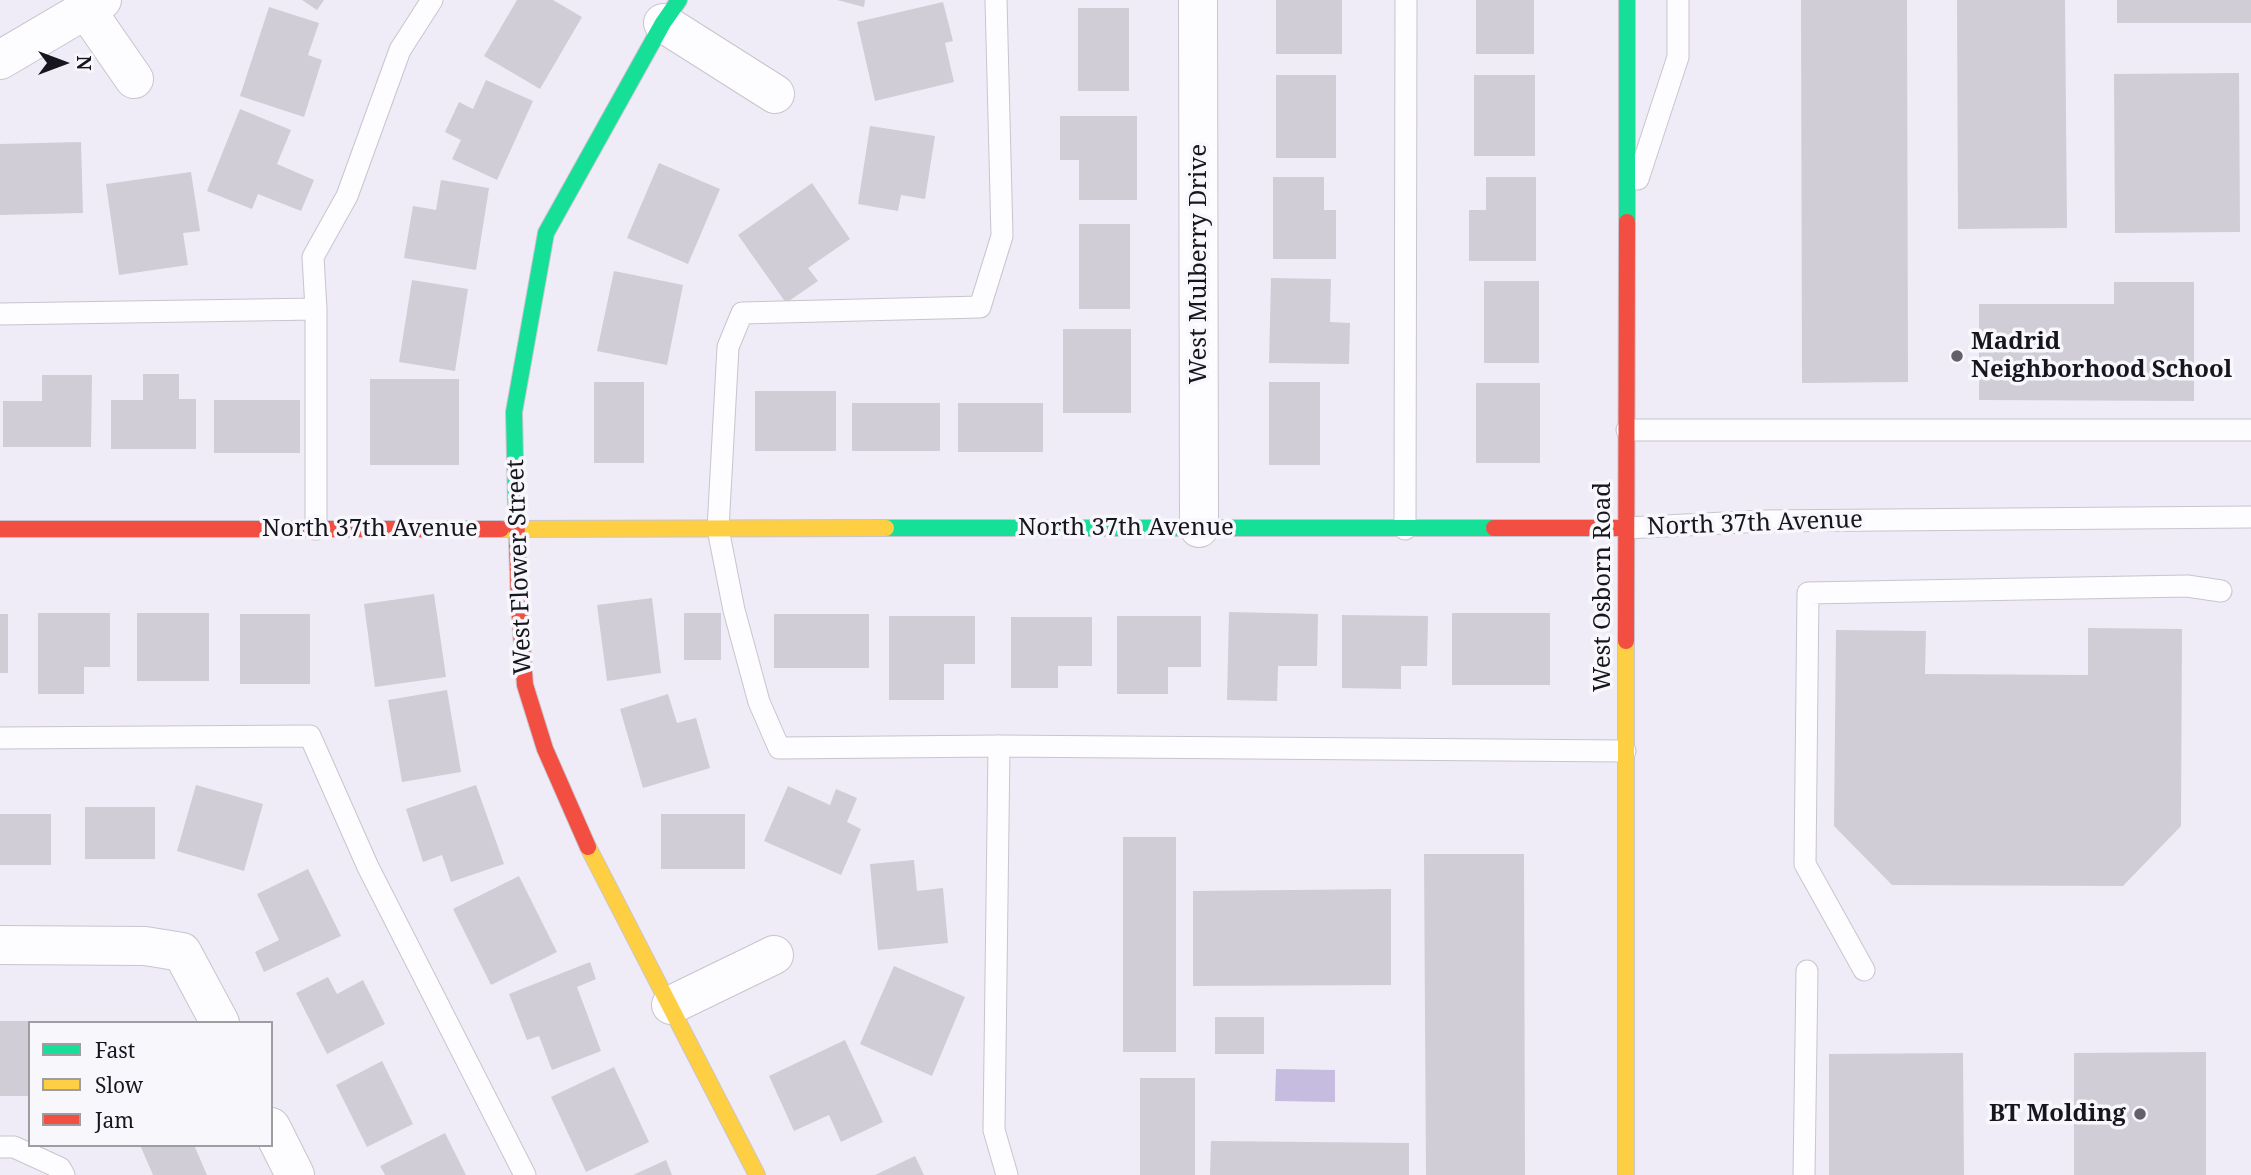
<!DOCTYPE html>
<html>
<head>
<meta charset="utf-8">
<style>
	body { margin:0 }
	#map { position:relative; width:2251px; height:1175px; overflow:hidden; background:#efecf7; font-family:"Noto Serif",serif }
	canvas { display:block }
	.legend { position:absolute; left:28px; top:1021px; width:245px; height:126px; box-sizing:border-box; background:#f8f7fc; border:2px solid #9e9da3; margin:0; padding:9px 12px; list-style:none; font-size:21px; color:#17151d }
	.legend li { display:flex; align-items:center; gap:14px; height:35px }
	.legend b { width:35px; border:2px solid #9e9da3 }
	.north { position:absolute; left:28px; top:28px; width:70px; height:70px; -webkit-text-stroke:5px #f8f7fc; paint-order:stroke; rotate:90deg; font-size:19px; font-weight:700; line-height:28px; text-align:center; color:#17151d }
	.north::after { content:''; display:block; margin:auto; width:24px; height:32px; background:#17151d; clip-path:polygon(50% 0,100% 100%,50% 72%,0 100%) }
</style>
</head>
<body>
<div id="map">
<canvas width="2251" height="1175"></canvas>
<ul class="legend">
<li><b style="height:9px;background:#16e098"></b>Fast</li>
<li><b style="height:9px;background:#ffcf43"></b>Slow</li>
<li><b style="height:9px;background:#f24e42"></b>Jam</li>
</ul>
<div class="north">N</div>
</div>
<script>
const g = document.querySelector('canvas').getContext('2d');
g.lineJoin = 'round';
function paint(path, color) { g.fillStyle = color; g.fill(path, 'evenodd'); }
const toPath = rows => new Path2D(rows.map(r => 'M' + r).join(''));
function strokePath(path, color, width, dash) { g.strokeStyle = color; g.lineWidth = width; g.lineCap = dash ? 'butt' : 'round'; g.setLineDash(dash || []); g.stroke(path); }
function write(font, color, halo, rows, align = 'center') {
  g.font = font + ' "Noto Serif",serif'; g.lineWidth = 7; g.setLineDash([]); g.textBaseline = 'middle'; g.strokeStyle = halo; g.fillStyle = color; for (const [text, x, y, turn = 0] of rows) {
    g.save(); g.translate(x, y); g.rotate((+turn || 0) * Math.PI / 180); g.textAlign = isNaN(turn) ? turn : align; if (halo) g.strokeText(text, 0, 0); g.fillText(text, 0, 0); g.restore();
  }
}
paint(toPath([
	[1276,1069,1335,1070,1335,1102,1275,1101]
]), '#c5bce0');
paint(toPath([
	[302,0,324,0,317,10],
	[517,0,553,0,582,17,540,89,484,56],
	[837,0,865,0,864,7],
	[1276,0,1342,0,1342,54,1276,54],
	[1476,0,1534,0,1534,54,1476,54],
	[1801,0,1907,0,1908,382,1802,383],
	[1957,0,2065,0,2067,228,1958,229],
	[2117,0,2251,0,2251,23,2117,23],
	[943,2,953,41,945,43,954,82,875,101,857,22],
	[269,7,319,23,308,55,322,60,304,117,240,96],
	[1078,8,1129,8,1129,91,1078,91],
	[2239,73,2240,232,2115,233,2114,74],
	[1276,75,1336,75,1336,158,1276,158],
	[1474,75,1535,75,1535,156,1474,156],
	[486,80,533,101,497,180,452,159,461,140,445,132,459,102,473,109],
	[240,109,291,130,277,164,314,180,301,211,258,194,252,209,207,191],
	[1060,116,1137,116,1137,200,1079,200,1079,160,1060,160],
	[870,126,935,136,925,199,901,195,898,211,858,204],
	[81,142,83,213,0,215,0,144],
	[659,163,720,189,688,264,627,238],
	[191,172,200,231,183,233,188,265,119,275,106,184],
	[1273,177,1324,177,1324,210,1336,210,1336,259,1273,259],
	[1486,177,1536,177,1536,261,1469,261,1469,210,1486,210],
	[441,180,489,188,476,270,404,258,413,206,436,210],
	[812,183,850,239,808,268,818,281,786,303,738,235],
	[1079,224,1130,224,1130,309,1079,309],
	[614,271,683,285,667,365,597,351],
	[1271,278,1331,279,1330,322,1350,323,1349,364,1269,363],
	[412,280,468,289,455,371,399,362],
	[1484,281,1539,281,1539,363,1484,363],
	[2114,282,2194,282,2194,401,1979,400,1979,304,2114,304],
	[1063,329,1131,329,1131,413,1063,413],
	[143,374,179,374,179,399,196,399,196,449,111,449,111,400,143,400],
	[42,375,92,375,91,447,3,447,3,401,42,401],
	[370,379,459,379,459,465,370,465],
	[594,382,644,382,644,463,594,463],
	[1269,382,1320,382,1320,465,1269,465],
	[1476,383,1540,383,1540,463,1476,463],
	[755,391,836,391,836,451,755,451],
	[214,400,300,400,300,453,214,453],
	[852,403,940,403,940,451,852,451],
	[958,403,1043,403,1043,452,958,452],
	[434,594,446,677,375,687,364,604],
	[652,598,661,673,607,681,597,605],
	[1229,612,1318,614,1317,666,1278,666,1277,701,1227,700],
	[38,613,110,613,110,667,84,667,84,694,38,694],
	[137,613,209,613,209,681,137,681],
	[684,613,721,613,721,660,684,660],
	[1452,613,1550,613,1550,685,1452,685],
	[0,614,8,614,8,673,0,673],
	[240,614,310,614,310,684,240,684],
	[774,614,869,614,869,668,774,668],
	[1342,615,1428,616,1427,666,1401,666,1401,689,1342,688],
	[889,616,975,616,975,664,944,664,944,700,889,700],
	[1117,616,1201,616,1201,667,1168,667,1168,694,1117,694],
	[1011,617,1092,617,1092,666,1058,666,1058,688,1011,688],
	[2088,628,2182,629,2181,826,2123,886,1892,885,1834,826,1836,630,1926,631,1925,674,2088,675],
	[447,690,461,772,402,782,388,700],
	[668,694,677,723,696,718,710,768,643,788,620,709],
	[196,785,263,804,244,871,177,851],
	[476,785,504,864,451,882,442,855,423,862,406,809],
	[788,786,830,805,836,789,857,798,847,822,861,829,841,875,764,841],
	[85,807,155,807,155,859,85,859],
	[0,814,51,814,51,865,0,865],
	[661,814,745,814,745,869,661,869],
	[1123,837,1176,837,1176,1052,1123,1052],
	[1424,854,1524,854,1525,1175,1426,1175],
	[914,860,917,891,943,888,948,943,878,950,870,864],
	[308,869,341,936,264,972,255,952,279,940,257,894],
	[519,876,557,952,491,985,453,909],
	[1391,889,1391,985,1193,986,1193,891],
	[590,962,596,979,577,987,601,1051,552,1070,539,1036,527,1040,509,994],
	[894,966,965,997,932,1076,860,1044],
	[328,977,337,994,363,980,385,1024,327,1054,296,993],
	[1215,1017,1264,1017,1264,1054,1215,1054],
	[0,1021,30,1021,30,1096,0,1096],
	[845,1040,883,1122,841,1142,829,1115,794,1131,769,1076],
	[2206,1052,2206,1175,2074,1175,2074,1053],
	[1963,1053,1964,1175,1829,1175,1829,1054],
	[382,1061,413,1124,367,1147,336,1085],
	[614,1067,649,1142,586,1172,551,1097],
	[1140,1078,1195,1078,1195,1175,1140,1175],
	[445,1133,466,1175,385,1175,380,1166],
	[1211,1141,1409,1143,1409,1175,1210,1175],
	[140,1145,194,1145,207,1175,153,1175],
	[915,1156,924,1175,875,1175],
	[666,1160,672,1175,633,1175]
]), '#d0cdd7');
const lane = toPath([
	[996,0,1002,236,980,307,742,313,728,347,718,529,734,610,759,702,779,748,999,746,1625,751],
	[1638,179,1678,57,1678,0],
	[0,314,316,309],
	[1627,430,2251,430],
	[1626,528,1763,521,2251,517],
	[316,529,316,309,313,257,347,196,400,50,432,0],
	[1405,529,1406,0],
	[0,738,310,736,368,867,525,1175],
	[999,746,994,1130,1007,1175],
	[1864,970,1805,864,1808,593,2187,586,2221,591],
	[0,1147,14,1147,60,1168,64,1175],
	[1804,1175,1807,971]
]);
const street = toPath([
	[1198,0,1199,528],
	[87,11,134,79],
	[663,23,775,94],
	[0,60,102,0],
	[0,945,145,946,182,952,220,1023],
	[671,1005,774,955],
	[271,1127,295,1175]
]);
const fast = toPath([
	[1627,222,1627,0],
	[516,505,514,412,546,233,663,23,679,0],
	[886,528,1494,528]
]);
const slow = toPath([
	[501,529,886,528],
	[588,847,757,1175],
	[1626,1175,1626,641]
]);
const jam = toPath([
	[516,505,519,605,525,685,545,749,588,847],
	[1494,528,1626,528],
	[0,529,501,529],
	[1626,641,1627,222]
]);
strokePath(lane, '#c7c5ce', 23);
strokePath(street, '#c7c5ce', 40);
strokePath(fast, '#c7c5ce', 18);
strokePath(slow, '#c7c5ce', 18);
strokePath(jam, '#c7c5ce', 18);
strokePath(lane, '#fdfcfe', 21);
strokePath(street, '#fdfcfe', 38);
strokePath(fast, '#16e098', 16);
strokePath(slow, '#ffcf43', 16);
strokePath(jam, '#f24e42', 16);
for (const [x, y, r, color] of [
	[1957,356,7,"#636069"],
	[2140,1114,7,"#636069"]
]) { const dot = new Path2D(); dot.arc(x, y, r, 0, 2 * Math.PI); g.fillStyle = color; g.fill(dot); strokePath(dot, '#f8f7fc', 2.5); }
write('24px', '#17151d', '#f8f7fc', [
	["West Mulberry Drive",1199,264,-90],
	["North 37th Avenue",1755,524,-2],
	["North 37th Avenue",1126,528],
	["North 37th Avenue",370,529],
	["West Flower Street",520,567,-92],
	["West Osborn Road",1603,587,-90]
]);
write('bold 24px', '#17151d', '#f8f7fc', [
	["Madrid",1971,342],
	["Neighborhood School",1971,370],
	["BT Molding",2126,1114,"right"]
], 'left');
</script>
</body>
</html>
